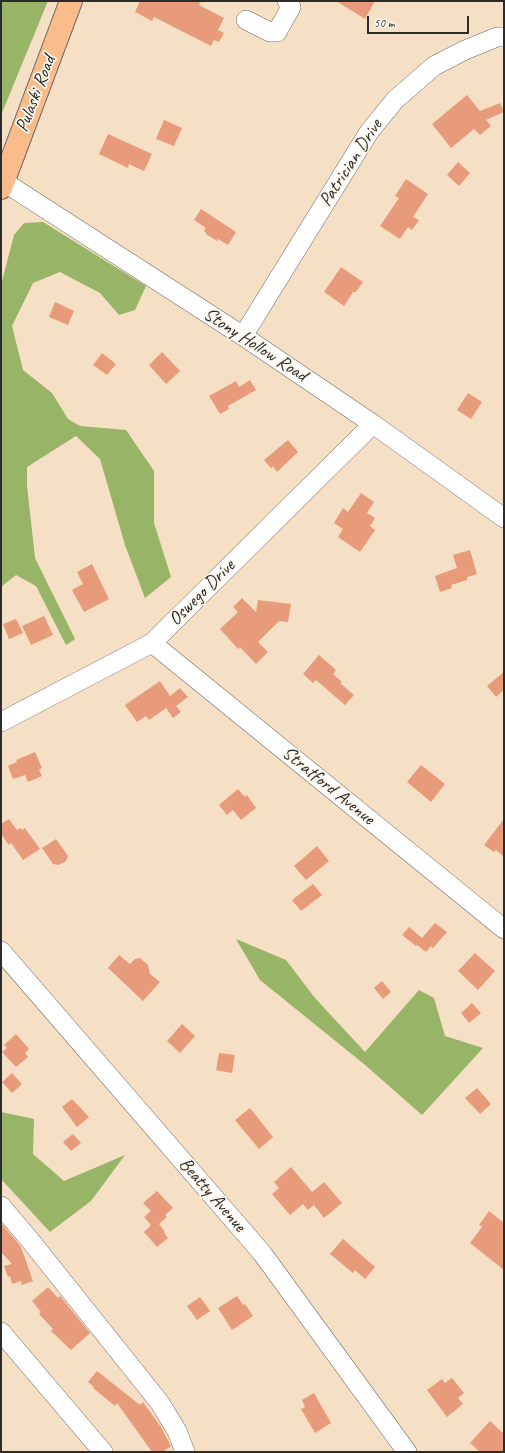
<!DOCTYPE html>
<html>
<head>
<meta charset="utf-8">
<style>
	body { margin:0 }
	#map { position:relative; width:505px; height:1453px; overflow:hidden; background:#f5dfc5; font-family:Caveat,sans-serif }
	canvas { display:block }
	.frame { position:absolute; inset:0; border:2px solid #2b2b2b; pointer-events:none }
	.scale { position:absolute; left:367px; top:16px; width:102px; height:18px; box-sizing:border-box; border:2px solid #2b2b2b; border-top:0; padding-left:5px; font-size:12px; line-height:14px; white-space:nowrap; color:#2b2b2b; -webkit-text-stroke:3px #fbf7ec; paint-order:stroke }
</style>
</head>
<body>
<div id="map">
<canvas width="505" height="1453"></canvas>
<div class="frame"></div>
<div class="scale">50 m</div>
</div>
<script>
const g = document.querySelector('canvas').getContext('2d');
g.lineJoin = 'round';
function paint(path, color) { g.fillStyle = color; g.fill(path, 'evenodd'); }
const toPath = rows => new Path2D(rows.map(r => 'M' + r).join(''));
function strokePath(path, color, width, dash) { g.strokeStyle = color; g.lineWidth = width; g.lineCap = dash ? 'butt' : 'round'; g.setLineDash(dash || []); g.stroke(path); }
function write(font, color, halo, rows, align = 'center') {
  g.font = font + ' Caveat,sans-serif'; g.lineWidth = 3.5; g.setLineDash([]); g.textBaseline = 'middle'; g.strokeStyle = halo; g.fillStyle = color; for (const [text, x, y, turn = 0] of rows) {
    g.save(); g.translate(x, y); g.rotate((+turn || 0) * Math.PI / 180); g.textAlign = isNaN(turn) ? turn : align; if (halo) g.strokeText(text, 0, 0); g.fillText(text, 0, 0); g.restore();
  }
}
paint(toPath([
	[1,1,48,1,1,115],
	[43,222,146,286,135,310,119,315,100,293,60,272,33,283,12,326,23,370,52,393,68,419,80,426,126,430,154,471,154,523,171,577,145,598,125,545,100,459,76,436,27,467,27,486,35,558,75,639,66,645,36,586,16,575,1,587,1,285,14,235,24,223],
	[236,939,286,960,315,998,365,1052,419,990,434,998,445,1036,483,1048,422,1115,364,1064,260,980],
	[1,1112,34,1119,33,1154,64,1181,125,1155,91,1201,50,1232,1,1179]
]), '#97b467');
paint(toPath([
	[140,1,201,1,199,5,224,18,218,30,224,33,219,42,214,40,211,46,154,17,152,21,135,12],
	[336,1,375,1,365,19],
	[467,95,480,111,500,103,504,112,486,120,491,126,480,135,474,129,451,148,432,124],
	[164,120,182,128,174,146,156,139],
	[108,134,152,154,144,171,129,164,128,168,99,154],
	[458,162,470,173,459,186,447,175],
	[406,179,428,194,413,217,419,220,412,230,408,227,400,239,380,226,399,198,395,196],
	[201,209,236,232,228,245,218,239,217,241,206,234,206,233,204,231,206,228,194,220],
	[341,267,363,282,356,292,353,292,344,306,324,292],
	[55,302,74,311,68,325,49,317],
	[162,352,180,371,166,384,149,365],
	[102,353,116,364,107,375,93,365],
	[250,380,256,390,228,406,229,409,220,414,209,396,236,381,239,387],
	[468,393,482,402,471,419,457,410],
	[288,440,298,452,277,472,273,466,271,468,264,460],
	[361,493,374,502,367,513,375,518,370,526,375,530,360,552,338,537,343,529,334,523,343,508,348,512],
	[470,550,477,574,467,577,467,580,451,585,452,588,440,592,435,576,457,568,453,555],
	[92,564,109,599,84,612,72,590,83,584,77,572],
	[242,598,256,612,258,600,291,604,288,622,279,621,258,642,268,652,256,664,240,647,238,649,220,629,238,612,233,607],
	[44,616,53,635,31,645,22,626],
	[16,619,23,633,9,639,3,624],
	[319,655,336,670,333,674,342,682,340,683,354,695,345,705,316,680,313,683,303,674],
	[504,672,504,690,496,697,487,686],
	[160,681,170,696,180,688,188,697,176,706,181,712,173,718,166,708,149,720,146,716,137,722,125,705],
	[35,752,42,768,39,770,42,776,28,782,25,775,13,779,8,766,17,762,16,760],
	[421,765,445,784,431,802,407,782],
	[238,789,245,797,247,795,256,808,241,820,233,810,227,815,219,805],
	[9,819,17,830,21,828,22,830,25,828,40,849,23,860,11,843,9,845,1,834,1,824],
	[504,819,504,857,496,850,494,852,484,845],
	[56,839,68,856,66,861,59,865,53,864,42,848],
	[317,846,329,861,306,880,294,866],
	[313,884,322,895,301,911,292,900],
	[435,923,447,932,433,948,431,946,426,952,417,945,416,946,402,935,409,927,422,938],
	[475,953,495,971,478,990,458,971],
	[119,955,130,964,135,959,140,958,148,965,150,974,160,982,143,1001,108,968],
	[382,981,391,992,383,999,374,988],
	[472,1003,481,1013,469,1023,461,1013],
	[182,1024,195,1036,180,1053,167,1041],
	[16,1034,29,1049,25,1053,28,1057,16,1067,2,1052,7,1048,4,1045],
	[219,1053,235,1055,232,1073,216,1070],
	[12,1073,22,1084,12,1093,2,1082],
	[477,1088,491,1104,480,1114,465,1098],
	[72,1099,89,1117,77,1127,62,1107],
	[250,1108,273,1137,259,1149,235,1120],
	[73,1134,81,1143,71,1151,63,1142],
	[291,1167,312,1192,324,1182,342,1203,324,1218,314,1205,308,1210,303,1204,290,1215,272,1194,279,1188,274,1182],
	[157,1191,173,1208,165,1215,167,1217,159,1224,165,1232,164,1233,168,1238,157,1247,144,1232,151,1225,144,1217,151,1211,143,1203],
	[489,1211,504,1223,504,1270,470,1243,482,1227,479,1225],
	[1,1223,21,1247,33,1281,22,1285,21,1281,12,1284,10,1276,8,1277,4,1266,12,1264,1,1252],
	[343,1239,375,1267,365,1279,355,1270,353,1273,330,1254],
	[48,1287,58,1298,60,1296,90,1333,71,1350,51,1331,53,1329,39,1314,41,1312,32,1301],
	[237,1296,243,1305,245,1304,253,1316,232,1330,218,1308],
	[200,1297,210,1311,197,1320,187,1306],
	[97,1371,140,1405,143,1402,161,1427,171,1446,163,1452,152,1452,117,1403,115,1406,93,1388,94,1387,88,1382],
	[452,1378,464,1393,458,1398,463,1404,447,1417,427,1390,442,1379,445,1383],
	[314,1393,331,1423,315,1433,301,1409,305,1407,302,1400],
	[490,1421,504,1434,504,1452,480,1452,470,1443]
]), '#e89b7a');
const minor = toPath([
	[246,20,270,32,277,32,291,7,287,1],
	[1,180,243,336,373,424,504,518],
	[243,336,369,132,395,100,434,66,465,50,497,37,504,37],
	[152,643,504,929],
	[1,722,152,643,373,424],
	[1,951,262,1253,407,1452],
	[1,1206,29,1239,160,1403,177,1431,185,1452],
	[1,1332,103,1452]
]);
const major = toPath([
	[1,188,71,1]
]);
strokePath(minor, '#726a61', 20);
strokePath(major, '#726a61', 24);
strokePath(minor, '#fff', 19);
strokePath(major, '#f9bc8a', 22);
write('19px', '#2b2b2b', '#fbf7ec', [
	["Pulaski Road",36,94,-69],
	["Patrician Drive",351,163,-57],
	["Stony Hollow Road",255,345,33],
	["Oswego Drive",202,593,-45],
	["Stratford Avenue",328,786,39],
	["Beatty Avenue",212,1195,49]
]);
</script>
</body>
</html>
